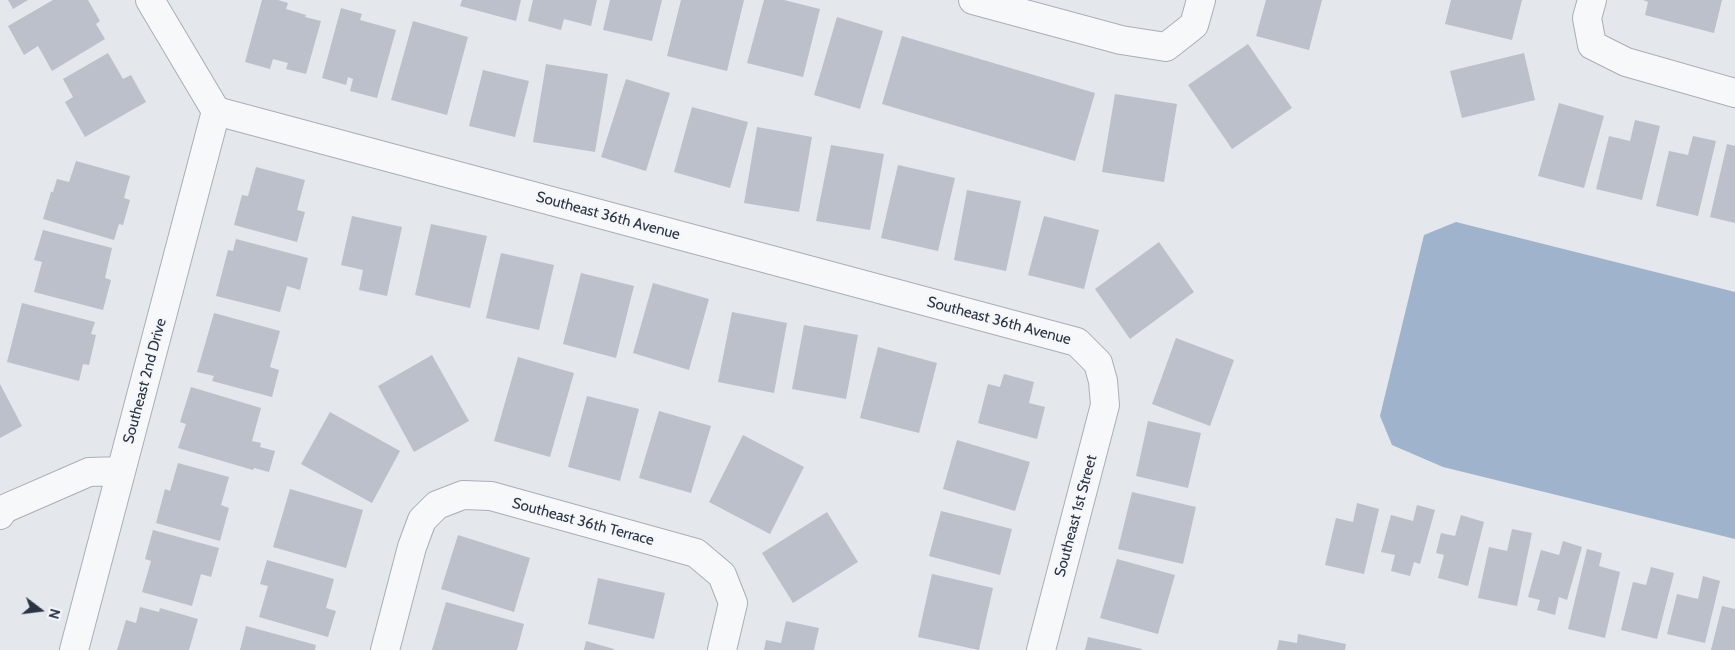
<!DOCTYPE html>
<html>
<head>
<meta charset="utf-8">
<style>
	body { margin:0 }
	#map { position:relative; width:1735px; height:650px; overflow:hidden; background:#e4e7ec; font-family:Cabin,sans-serif }
	canvas { display:block }
	.north { position:absolute; left:15px; top:585px; width:50px; height:50px; -webkit-text-stroke:4px #f4f6f9; paint-order:stroke; rotate:105deg; font-size:14px; font-weight:700; line-height:20px; text-align:center; color:#2b3445 }
	.north::after { content:''; display:block; margin:auto; width:18px; height:22px; background:#2b3445; clip-path:polygon(50% 0,100% 100%,50% 72%,0 100%) }
</style>
</head>
<body>
<div id="map">
<canvas width="1735" height="650"></canvas>
<div class="north">N</div>
</div>
<script>
const g = document.querySelector('canvas').getContext('2d');
g.lineJoin = 'round';
function paint(path, color) { g.fillStyle = color; g.fill(path, 'evenodd'); }
const toPath = rows => new Path2D(rows.map(r => 'M' + r).join(''));
function strokePath(path, color, width, dash) { g.strokeStyle = color; g.lineWidth = width; g.lineCap = dash ? 'butt' : 'round'; g.setLineDash(dash || []); g.stroke(path); }
function write(font, color, halo, rows, align = 'center') {
  g.font = font + ' Cabin,sans-serif'; g.lineWidth = 4; g.setLineDash([]); g.textBaseline = 'middle'; g.strokeStyle = halo; g.fillStyle = color; for (const [text, x, y, turn = 0] of rows) {
    g.save(); g.translate(x, y); g.rotate((+turn || 0) * Math.PI / 180); g.textAlign = isNaN(turn) ? turn : align; if (halo) g.strokeText(text, 0, 0); g.fillText(text, 0, 0); g.restore();
  }
}
paint(toPath([
	[1456,222,1735,292,1735,539,1443,467,1392,445,1380,416,1424,235]
]), '#9fb4cc');
paint(toPath([
	[8,0,28,0,13,9],
	[53,0,88,0,100,21,96,24,105,39,52,71,38,46,24,55,8,26],
	[262,0,278,0,288,3,286,9,306,15,305,17,321,21,306,74,286,69,288,63,273,59,270,69,245,62],
	[462,0,521,0,516,21,460,6],
	[533,0,597,0,591,26,564,19,561,30,528,21],
	[610,0,662,0,652,41,603,30],
	[681,0,744,0,727,71,667,56],
	[764,0,784,0,820,9,803,77,747,63],
	[1266,0,1322,0,1309,50,1256,36],
	[1451,0,1522,0,1512,40,1445,24],
	[1643,0,1722,0,1714,33,1645,15,1648,2],
	[341,8,362,14,360,20,396,30,377,98,350,91,353,79,348,77,346,85,322,78],
	[837,17,883,31,860,109,814,95],
	[413,21,468,37,447,115,391,100],
	[902,36,1095,93,1075,161,882,104],
	[1248,44,1292,108,1232,149,1188,85],
	[108,53,123,79,131,75,146,102,85,137,65,102,73,97,63,79],
	[1524,53,1535,100,1462,118,1450,71],
	[546,64,608,74,595,152,533,142],
	[483,70,529,81,515,137,469,126],
	[626,79,670,93,646,171,601,157],
	[1115,94,1177,104,1164,182,1102,172],
	[1559,103,1604,116,1584,188,1538,176],
	[692,107,748,122,730,188,674,172],
	[1635,120,1660,126,1642,200,1596,189,1609,136,1630,141],
	[757,127,812,137,799,212,744,203],
	[1693,136,1716,141,1698,216,1656,206,1669,151,1688,155],
	[1727,144,1735,146,1735,223,1710,217],
	[831,145,884,154,870,230,816,221],
	[76,161,130,176,124,198,130,200,123,225,119,224,114,240,43,219,51,192,53,192,57,179,69,182],
	[898,165,955,178,938,251,881,238],
	[256,167,305,180,297,210,305,212,297,242,234,225,242,195,248,196],
	[967,190,1021,201,1006,271,954,260],
	[352,216,402,227,387,296,359,290,363,270,341,265],
	[1044,216,1099,230,1084,289,1028,275],
	[431,224,487,236,470,308,415,295],
	[43,230,112,248,105,278,111,280,103,310,34,292,42,262,34,260],
	[236,239,308,258,300,290,287,286,280,312,216,296,228,250,233,251],
	[1159,242,1194,292,1130,339,1095,289],
	[501,253,554,265,539,330,486,318],
	[581,273,634,286,616,358,563,344],
	[653,283,709,299,689,370,633,353],
	[22,303,95,322,91,334,96,335,89,365,83,364,79,381,7,362],
	[732,312,787,323,774,393,718,382],
	[214,313,280,331,270,367,279,370,272,397,212,381,214,376,197,372],
	[804,325,858,335,846,399,792,389],
	[1176,338,1234,360,1210,426,1152,404],
	[878,347,937,363,919,433,860,418],
	[432,355,469,421,414,452,378,386],
	[518,357,574,373,550,457,494,441],
	[1004,374,1034,382,1029,403,1045,407,1037,439,978,423,988,384,1000,387],
	[0,384,22,426,0,438],
	[191,387,261,408,252,441,261,443,260,447,275,451,269,472,254,468,253,470,178,448,186,424,180,422],
	[587,396,639,409,620,481,568,467],
	[659,411,711,426,691,493,639,478],
	[330,412,400,451,372,503,301,464],
	[1148,421,1201,433,1188,488,1136,476],
	[743,435,804,467,770,534,709,502],
	[957,440,1030,462,1015,511,943,489],
	[178,463,229,477,221,505,229,508,220,541,156,523,165,489,170,491],
	[290,489,363,510,346,568,273,547],
	[1132,492,1196,507,1183,564,1118,549],
	[1357,503,1379,509,1364,574,1325,565,1336,518,1353,522],
	[1417,505,1435,510,1420,564,1414,562,1410,576,1391,571,1395,555,1381,552,1391,515,1413,521],
	[941,511,1012,529,1000,575,929,556],
	[827,512,858,562,793,603,762,553],
	[1461,515,1484,522,1468,586,1438,578,1444,555,1436,553,1441,533,1455,536],
	[1512,529,1532,533,1517,606,1478,598,1489,547,1507,551],
	[153,530,219,548,211,577,201,574,192,606,142,592,151,561,145,559],
	[458,535,530,558,514,612,441,589],
	[1563,541,1582,547,1567,600,1559,597,1555,615,1537,610,1540,600,1528,597,1541,550,1559,555],
	[1587,549,1602,553,1599,566,1620,572,1605,638,1568,629],
	[1117,559,1175,575,1158,634,1100,618],
	[267,560,334,579,326,608,336,611,328,637,259,617,268,586,260,584],
	[1651,567,1674,573,1657,639,1621,630,1633,582,1646,585],
	[932,574,993,588,979,650,918,637],
	[1703,576,1720,581,1705,643,1667,634,1677,594,1698,599],
	[598,578,665,593,654,639,588,624],
	[446,602,524,624,517,650,432,650],
	[1722,606,1735,609,1735,650,1711,650],
	[140,607,159,612,160,608,198,619,189,650,117,650,126,620,136,623],
	[786,621,819,628,814,650,764,650,766,640,781,643],
	[246,626,316,645,315,650,240,650],
	[1298,634,1346,644,1345,650,1277,650,1279,640,1297,643],
	[1088,637,1142,649,1142,650,1085,650],
	[586,641,614,649,614,650,584,650]
]), '#bbc0ca');
const minor = toPath([
	[150,0,216,111,1077,342,1098,363,1103,381,1105,405,1041,650],
	[973,0,1121,40,1166,47,1194,25,1201,0],
	[1592,0,1587,18,1592,45,1626,62,1735,93],
	[0,515,4,509,89,472,121,471],
	[74,650,216,111],
	[385,650,412,547,422,520,437,505,463,495,491,496,696,553,722,575,733,603,722,650]
]);
strokePath(minor, '#a9aeb7', 30);
strokePath(minor, '#f7f8fa', 28);
write('15px', '#2b3445', '#f4f6f9', [
	["Southeast 36th Avenue",608,216,15],
	["Southeast 36th Avenue",999,321,15],
	["Southeast 2nd Drive",145,381,-75],
	["Southeast 1st Street",1076,516,-75],
	["Southeast 36th Terrace",583,522,15]
]);
</script>
</body>
</html>
